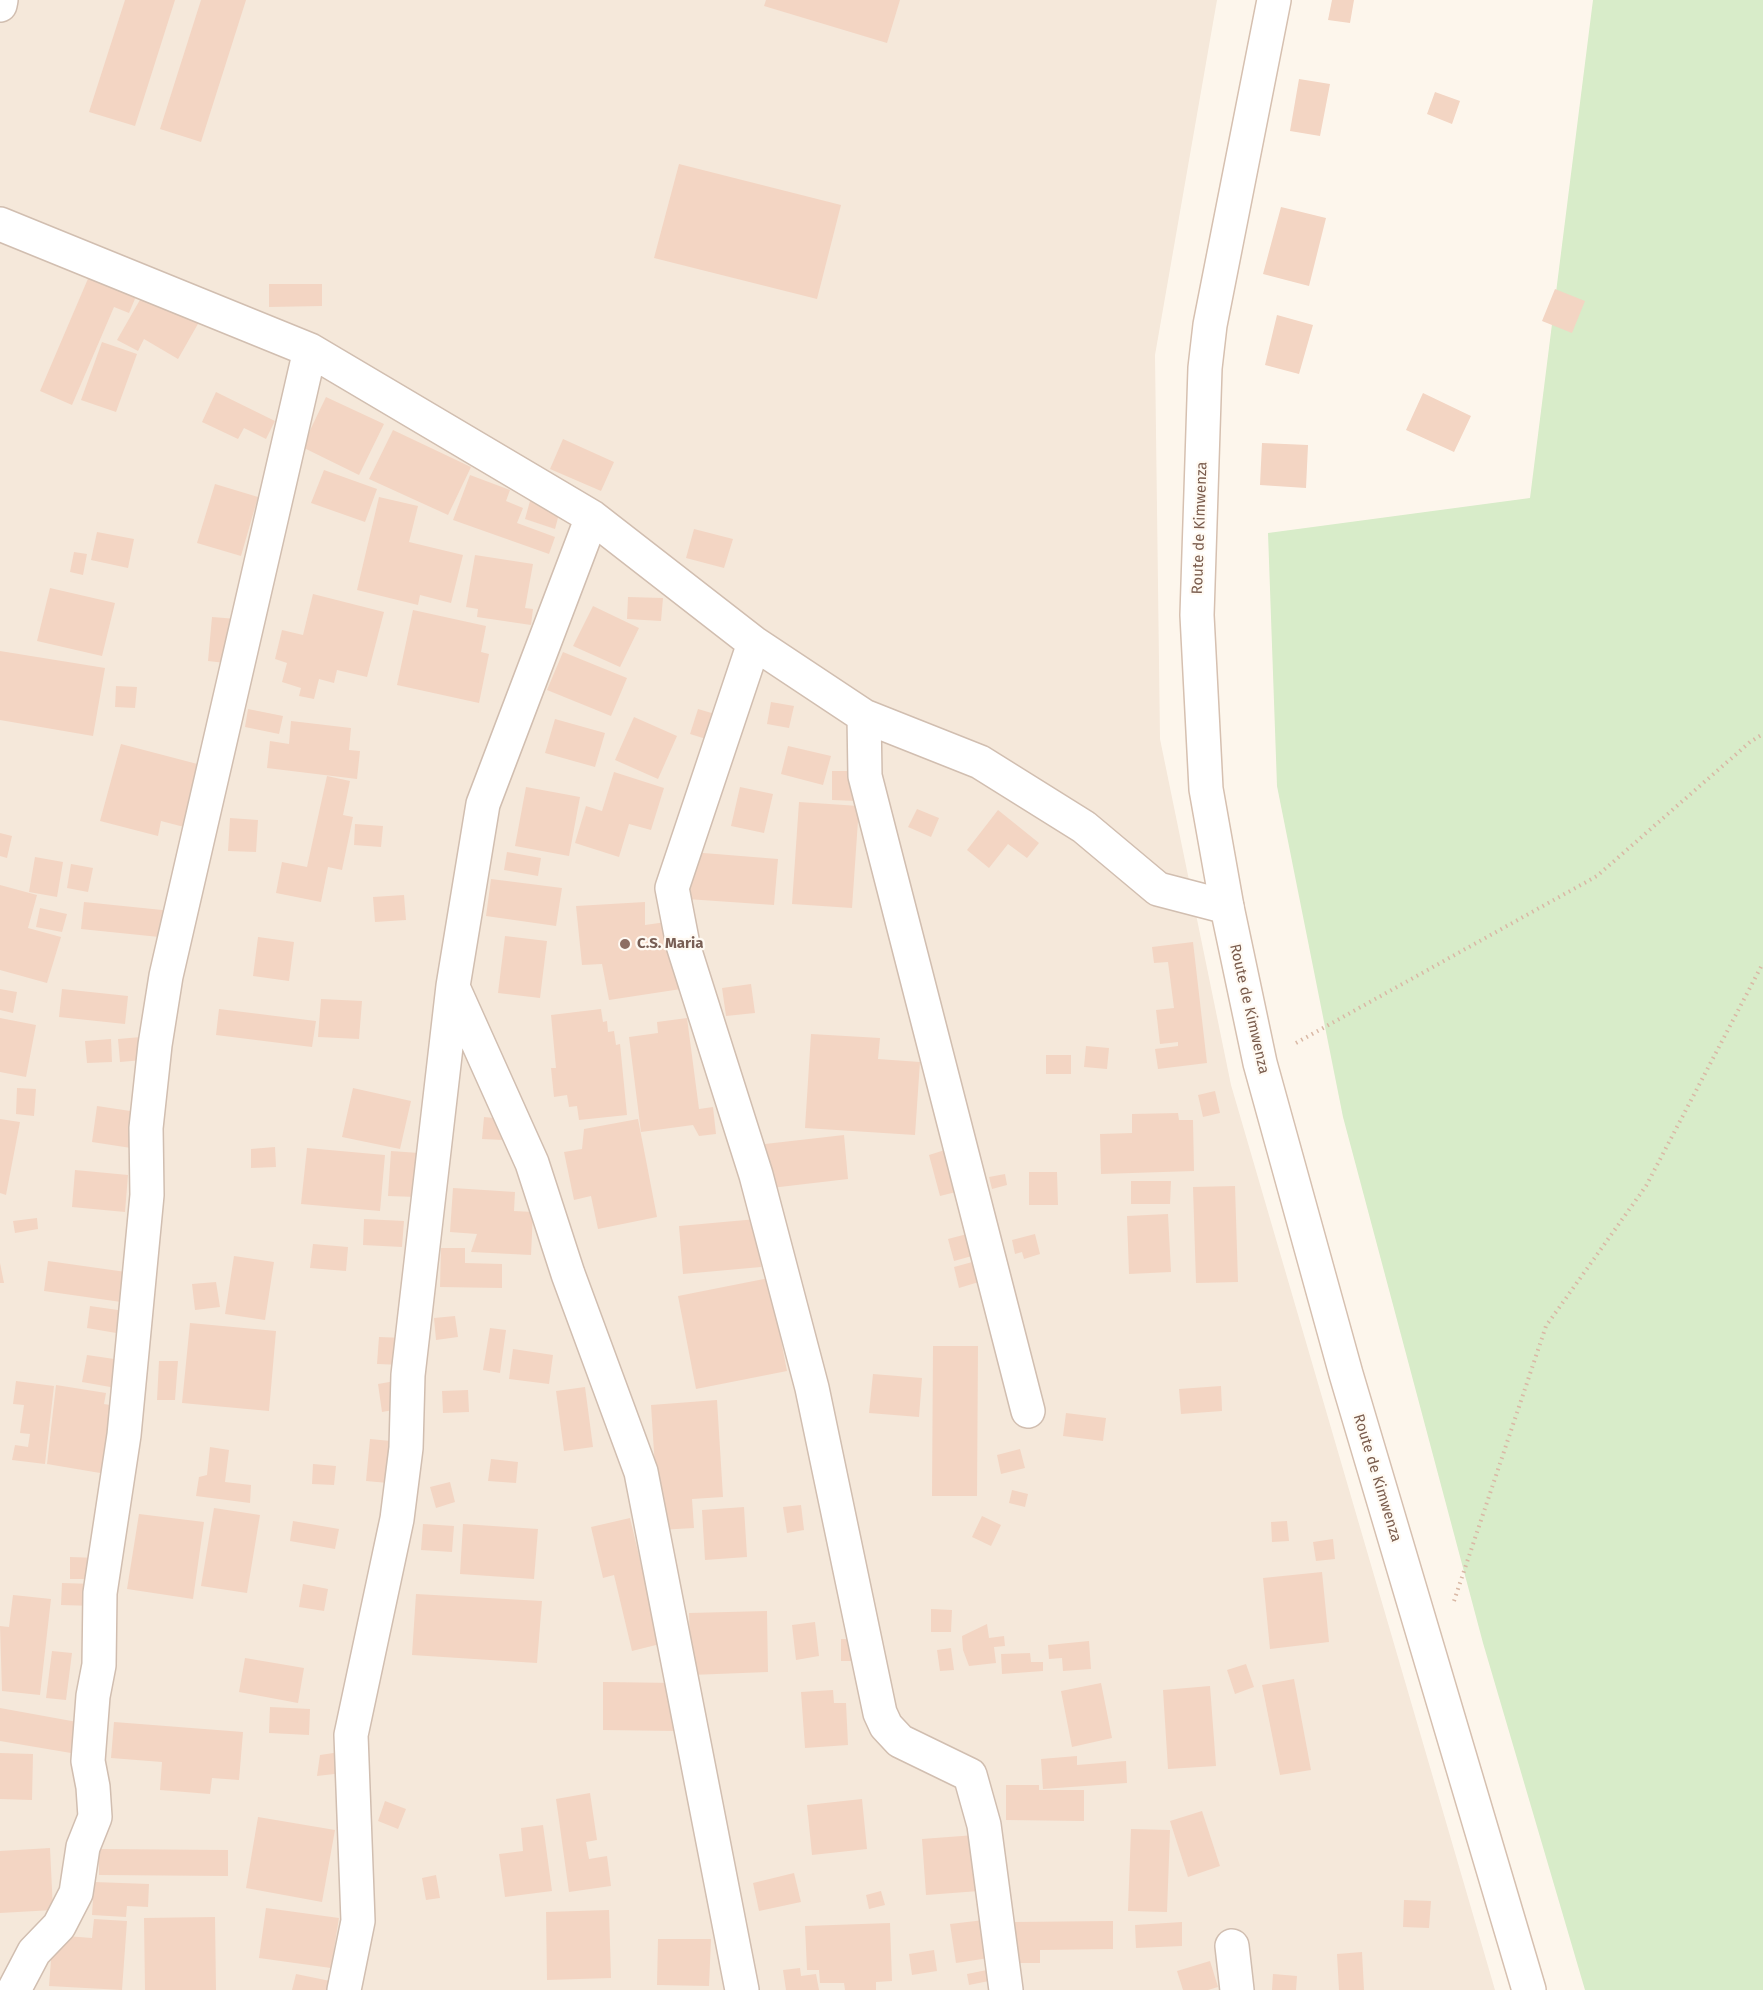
<!DOCTYPE html>
<html>
<head>
<meta charset="utf-8">
<style>
	body { margin:0 }
	canvas { display:block; background:#fdf6ec }
</style>
</head>
<body>
<canvas width="1763" height="1990"></canvas>
<script>
const g = document.querySelector('canvas').getContext('2d');
g.lineJoin = 'round';
function paint(path, color) { g.fillStyle = color; g.fill(path, 'evenodd'); }
const toPath = rows => new Path2D(rows.map(r => 'M' + r).join(''));
function strokePath(path, color, width, dash) { g.strokeStyle = color; g.lineWidth = width; g.lineCap = dash ? 'butt' : 'round'; g.setLineDash(dash || []); g.stroke(path); }
function write(font, color, halo, rows, align = 'center') {
  g.font = font + ' "Fira Sans",sans-serif'; g.lineWidth = 4.5; g.setLineDash([]); g.textBaseline = 'middle'; g.strokeStyle = halo; g.fillStyle = color; for (const [text, x, y, turn = 0] of rows) {
    g.save(); g.translate(x, y); g.rotate((+turn || 0) * Math.PI / 180); g.textAlign = isNaN(turn) ? turn : align; if (halo) g.strokeText(text, 0, 0); g.fillText(text, 0, 0); g.restore();
  }
}
paint(toPath([
	[0,0,1217,0,1155,355,1160,739,1231,1085,1495,1990,0,1990]
]), '#f5e8da');
paint(toPath([
	[1593,0,1763,0,1763,1990,1585,1990,1483,1643,1343,1117,1277,786,1268,533,1530,498]
]), '#d8ecc9');
paint(toPath([
	[125,0,175,0,135,126,89,112],
	[201,0,246,0,201,142,160,129],
	[766,0,900,0,887,43,764,6],
	[1332,0,1354,0,1350,23,1328,20],
	[1299,79,1330,84,1320,136,1290,131],
	[1435,92,1460,101,1452,124,1427,114],
	[679,164,841,205,817,299,654,258],
	[1281,207,1326,218,1309,286,1263,274],
	[90,274,137,294,129,313,114,307,72,405,40,391],
	[269,284,322,284,322,306,269,307],
	[1555,289,1585,301,1572,333,1542,321],
	[145,291,199,322,178,359,144,339,138,351,117,340],
	[1277,315,1313,325,1299,374,1265,365],
	[102,342,137,354,116,412,81,400],
	[216,392,275,421,266,439,244,428,238,439,202,422],
	[1423,393,1471,416,1454,452,1406,430],
	[326,397,384,424,359,475,302,447],
	[393,430,471,467,448,515,369,479],
	[563,439,614,462,601,491,550,469],
	[1262,443,1308,445,1306,488,1260,485],
	[324,470,377,489,365,522,311,503],
	[470,475,510,490,506,501,523,508,517,523,555,537,549,554,453,520],
	[215,484,258,497,241,556,197,543],
	[379,497,418,506,409,542,463,555,451,603,420,595,418,605,357,590],
	[530,501,560,510,555,529,525,519],
	[694,529,733,539,724,568,686,558],
	[97,532,134,539,128,568,91,560],
	[74,552,87,554,83,575,70,572],
	[475,555,533,564,525,608,533,609,531,625,477,617,478,609,466,607],
	[50,588,115,603,102,656,37,641],
	[313,594,384,612,367,677,337,670,334,683,319,679,314,699,299,696,301,688,282,682,287,663,275,659,282,630,303,635],
	[628,597,663,598,661,621,627,619],
	[593,606,639,628,620,667,573,646],
	[413,610,486,626,481,652,489,654,479,703,397,685],
	[212,617,237,619,234,664,208,661],
	[0,651,105,668,93,736,0,720],
	[563,652,627,678,611,716,547,690],
	[116,686,137,687,135,708,115,707],
	[771,702,794,706,789,728,767,724],
	[248,709,283,716,279,734,245,727],
	[698,709,725,717,716,742,690,734],
	[634,717,677,736,658,779,615,760],
	[555,719,605,733,595,767,545,753],
	[291,721,351,728,349,750,360,751,357,779,267,768,270,741,289,744],
	[121,744,205,766,188,828,161,821,158,836,100,821],
	[788,746,831,756,823,785,781,774],
	[832,771,858,771,857,801,832,800],
	[614,772,664,788,651,830,629,824,619,857,575,843,586,806,602,811],
	[327,776,350,781,343,815,353,817,342,870,328,867,321,902,276,893,282,862,307,867],
	[526,787,580,797,569,856,515,846],
	[740,787,773,794,764,833,731,826],
	[799,802,859,806,852,908,792,904],
	[917,809,939,818,931,837,908,827],
	[998,810,1039,843,1027,858,1008,844,989,868,967,850],
	[230,818,258,820,256,852,228,851],
	[355,824,383,826,381,847,354,845],
	[0,833,12,836,7,858,0,856],
	[507,852,541,858,538,876,504,870],
	[691,852,778,859,774,905,687,899],
	[35,857,63,862,57,897,29,892],
	[71,864,93,868,88,892,67,888],
	[491,879,562,888,556,926,486,916],
	[0,885,37,895,28,928,61,937,47,983,0,970],
	[404,895,406,920,375,922,373,897],
	[84,902,172,911,169,938,81,929],
	[645,902,645,925,666,922,681,989,609,1000,602,964,582,965,576,906],
	[40,908,67,914,62,932,36,927],
	[505,936,547,941,540,998,498,993],
	[258,937,294,942,289,981,253,976],
	[1193,942,1207,1063,1158,1069,1155,1049,1178,1046,1178,1042,1160,1044,1156,1010,1174,1008,1168,962,1154,963,1152,947],
	[751,984,755,1013,726,1016,722,988],
	[0,989,17,992,13,1013,0,1010],
	[62,989,128,996,125,1024,59,1017],
	[321,999,362,1001,359,1039,318,1037],
	[219,1009,316,1021,312,1047,216,1035],
	[601,1009,603,1022,607,1021,608,1032,614,1031,616,1045,620,1044,627,1115,579,1120,577,1106,569,1107,567,1095,554,1097,551,1068,556,1068,551,1015],
	[0,1018,36,1025,26,1077,0,1072],
	[687,1018,699,1109,713,1107,716,1134,699,1136,693,1125,641,1132,629,1037,658,1033,657,1022],
	[811,1034,880,1038,878,1059,920,1062,915,1135,805,1128],
	[141,1037,143,1060,120,1062,118,1039],
	[111,1039,112,1062,87,1063,85,1041],
	[1086,1046,1109,1048,1107,1069,1084,1067],
	[1046,1055,1071,1055,1071,1074,1046,1074],
	[17,1088,36,1089,34,1116,16,1114],
	[353,1088,411,1101,400,1149,342,1137],
	[1215,1091,1220,1113,1203,1117,1198,1095],
	[97,1106,137,1112,131,1148,92,1142],
	[1178,1113,1179,1120,1193,1120,1194,1171,1101,1174,1100,1134,1132,1133,1132,1114],
	[484,1117,504,1119,503,1140,482,1139],
	[0,1119,20,1122,6,1195,0,1193],
	[638,1119,657,1217,598,1229,591,1196,574,1200,564,1152,582,1149,584,1129],
	[844,1135,848,1179,771,1188,765,1144],
	[275,1147,276,1167,251,1168,251,1149],
	[307,1148,385,1155,380,1211,301,1204],
	[948,1149,960,1191,940,1196,929,1155],
	[391,1151,419,1153,416,1197,388,1196],
	[75,1170,128,1175,125,1212,72,1207],
	[1029,1172,1057,1172,1058,1205,1029,1205],
	[1005,1174,1007,1185,992,1189,989,1177],
	[1131,1181,1171,1181,1170,1204,1131,1204],
	[1235,1186,1238,1282,1196,1283,1193,1187],
	[453,1188,515,1192,514,1211,533,1212,531,1255,471,1252,477,1234,450,1232],
	[1168,1214,1171,1272,1129,1274,1127,1216],
	[37,1218,38,1229,15,1233,13,1221],
	[364,1219,404,1221,402,1247,363,1245],
	[757,1219,761,1267,683,1274,679,1226],
	[967,1234,972,1256,954,1261,948,1239],
	[1035,1234,1040,1254,1024,1259,1022,1252,1015,1254,1012,1240],
	[313,1244,348,1247,346,1271,310,1268],
	[441,1248,465,1248,465,1263,502,1264,502,1288,440,1287],
	[234,1256,274,1262,265,1320,225,1314],
	[48,1261,133,1273,128,1303,44,1291],
	[976,1261,982,1281,959,1288,954,1267],
	[0,1263,4,1283,0,1283],
	[769,1278,787,1371,696,1389,678,1296],
	[216,1282,220,1307,195,1310,192,1284],
	[90,1306,125,1311,122,1334,87,1328],
	[455,1316,458,1337,436,1340,434,1318],
	[190,1323,276,1331,269,1411,182,1403],
	[490,1328,506,1330,500,1373,483,1370],
	[379,1337,405,1338,403,1365,377,1364],
	[933,1346,978,1346,977,1496,932,1496],
	[513,1349,553,1355,549,1384,509,1379],
	[87,1355,121,1360,116,1388,82,1382],
	[159,1361,178,1361,175,1400,157,1400],
	[873,1374,922,1378,919,1417,869,1413],
	[16,1381,54,1386,45,1464,12,1460,15,1445,28,1447,30,1434,20,1433,24,1405,13,1404],
	[395,1381,399,1409,382,1412,378,1384],
	[56,1385,106,1393,104,1404,122,1407,112,1475,47,1464],
	[1221,1386,1222,1411,1181,1414,1179,1389],
	[585,1387,593,1447,564,1451,556,1391],
	[468,1390,469,1412,443,1413,442,1391],
	[717,1400,723,1497,692,1499,694,1528,659,1530,651,1405],
	[1066,1413,1106,1418,1103,1441,1063,1436],
	[370,1439,391,1441,388,1483,366,1481],
	[210,1447,229,1450,225,1482,251,1485,250,1503,196,1496,199,1477,207,1475],
	[1020,1449,1025,1468,1001,1474,997,1455],
	[491,1459,518,1462,516,1483,488,1481],
	[313,1464,336,1466,334,1485,312,1484],
	[450,1482,455,1502,436,1508,430,1487],
	[1012,1490,1028,1494,1025,1507,1009,1503],
	[801,1505,804,1530,787,1533,783,1507],
	[744,1507,747,1557,705,1560,702,1510],
	[214,1508,260,1515,247,1593,201,1586],
	[139,1514,204,1522,193,1599,127,1589],
	[982,1516,1001,1525,991,1546,972,1537],
	[630,1518,660,1644,632,1651,614,1575,603,1578,591,1527],
	[293,1521,339,1529,335,1549,290,1541],
	[1287,1521,1289,1541,1272,1542,1271,1522],
	[423,1524,454,1526,452,1552,421,1550],
	[463,1524,538,1529,534,1579,460,1574],
	[1333,1539,1335,1559,1316,1561,1313,1542],
	[70,1557,98,1558,97,1579,70,1579],
	[1322,1572,1329,1642,1270,1649,1263,1578],
	[62,1583,95,1584,94,1606,61,1605],
	[303,1584,328,1589,324,1611,299,1607],
	[416,1594,542,1601,537,1663,412,1655],
	[13,1595,51,1599,40,1695,2,1691,0,1626,9,1627],
	[931,1609,952,1610,951,1632,931,1632],
	[767,1611,768,1672,691,1675,689,1613],
	[815,1622,819,1656,796,1660,792,1625],
	[987,1624,989,1638,1004,1636,1005,1646,994,1647,996,1663,969,1666,963,1650,962,1636],
	[841,1639,863,1639,862,1661,841,1661],
	[1089,1641,1091,1669,1063,1671,1062,1658,1049,1659,1048,1645],
	[951,1648,954,1670,940,1671,937,1650],
	[52,1651,72,1653,66,1700,46,1698],
	[1030,1653,1031,1662,1043,1662,1043,1671,1002,1674,1001,1654],
	[245,1658,304,1668,298,1703,239,1692],
	[1246,1664,1254,1687,1235,1694,1227,1670],
	[1294,1679,1311,1770,1280,1775,1262,1685],
	[603,1682,677,1683,676,1731,603,1730],
	[1101,1683,1112,1738,1072,1747,1061,1691],
	[1210,1686,1216,1766,1168,1769,1163,1690],
	[833,1690,834,1703,846,1703,848,1745,805,1748,801,1692],
	[270,1707,310,1709,309,1735,269,1733],
	[0,1708,77,1722,71,1753,0,1741],
	[114,1722,243,1732,239,1780,212,1778,210,1794,160,1790,162,1762,111,1758],
	[340,1752,343,1773,317,1776,320,1755],
	[0,1753,33,1754,32,1800,0,1799],
	[1077,1756,1077,1765,1126,1761,1127,1783,1043,1789,1041,1759],
	[1006,1785,1039,1785,1039,1790,1084,1790,1084,1821,1006,1820],
	[590,1793,597,1840,586,1842,589,1859,607,1856,611,1886,569,1892,556,1799],
	[862,1799,867,1849,812,1855,807,1805],
	[385,1801,406,1809,398,1829,378,1821],
	[1202,1811,1220,1866,1188,1877,1170,1821],
	[258,1817,335,1830,322,1902,246,1888],
	[543,1825,552,1891,505,1897,499,1854,523,1851,521,1828],
	[1131,1829,1170,1830,1167,1912,1128,1911],
	[975,1835,979,1891,926,1895,922,1839],
	[50,1848,53,1910,0,1913,0,1851],
	[99,1849,228,1850,228,1876,99,1875],
	[794,1873,801,1902,759,1911,753,1883],
	[436,1875,440,1898,426,1900,422,1878],
	[94,1882,149,1884,148,1907,127,1906,126,1917,92,1915],
	[881,1891,885,1905,869,1909,866,1895],
	[1404,1900,1431,1901,1429,1928,1403,1927],
	[266,1908,339,1918,331,1968,259,1958],
	[609,1910,611,1978,547,1980,546,1912],
	[215,1917,216,1990,145,1990,144,1918],
	[94,1919,127,1921,122,1990,49,1986,53,1935,92,1938],
	[984,1920,989,1958,956,1963,950,1924],
	[1113,1921,1113,1949,1040,1950,1040,1963,1015,1963,1014,1922],
	[1182,1922,1182,1946,1136,1948,1135,1925],
	[890,1923,892,1981,876,1982,876,1990,845,1990,844,1983,820,1983,819,1970,807,1970,805,1926],
	[658,1939,711,1939,709,1986,657,1985],
	[934,1950,937,1971,912,1975,909,1954],
	[1362,1952,1364,1990,1339,1990,1337,1954],
	[1210,1961,1218,1987,1208,1990,1183,1990,1177,1971],
	[800,1968,801,1976,816,1974,819,1990,786,1990,783,1970],
	[992,1969,994,1980,969,1985,967,1974],
	[296,1974,340,1983,338,1990,292,1990],
	[1273,1974,1297,1976,1296,1990,1272,1990]
]), '#f3d5c3');
const street = toPath([
	[0,5,1,0],
	[0,224,310,350,592,517,754,643,864,716,980,762,1084,827,1158,889,1227,907],
	[754,643,672,888,683,945,756,1175,812,1388,880,1713,886,1726,900,1741,970,1775,984,1825,1006,1990],
	[864,716,865,776,1028,1411],
	[453,987,532,1163,568,1274,641,1472,742,1990],
	[1232,1946,1237,1990],
	[14,1990,34,1952,59,1926,76,1893,83,1847,95,1817,93,1787,88,1761,93,1696,99,1665,100,1593,124,1435,147,1195,146,1128,155,1045,166,976,310,350],
	[344,1990,358,1921,351,1735,397,1519,406,1448,408,1375,453,986,483,804,592,517]
]);
const secondary = toPath([
	[1274,0,1210,325,1205,368,1197,615,1206,789,1227,907,1260,1063,1346,1374,1529,1990]
]);
strokePath(street, '#d1beb0', 36);
strokePath(secondary, '#d6c0b0', 36);
strokePath(toPath([
	[1296,1043,1597,876,1750,742,1763,734],
	[1454,1601,1546,1326,1646,1186,1763,963]
]), '#d9b8a5', 4, [1.5, 4.5]);
strokePath(street, '#fff', 33);
strokePath(secondary, '#fff', 33);
for (const [x, y, r, color] of [
	[625,944,6,"#8d6e63"]
]) { const dot = new Path2D(); dot.arc(x, y, r, 0, 2 * Math.PI); g.fillStyle = color; g.fill(dot); strokePath(dot, '#fffaf3', 2); }
write('15px', '#7a5c4d', '#fffaf3', [
	["Route de Kimwenza",1200,528,-88],
	["Route de Kimwenza",1249,1009,77],
	["Route de Kimwenza",1377,1478,73]
]);
write('bold 15px', '#785e54', '#fffaf3', [
	["C.S. Maria",637,944]
], 'left');
</script>
</body>
</html>
